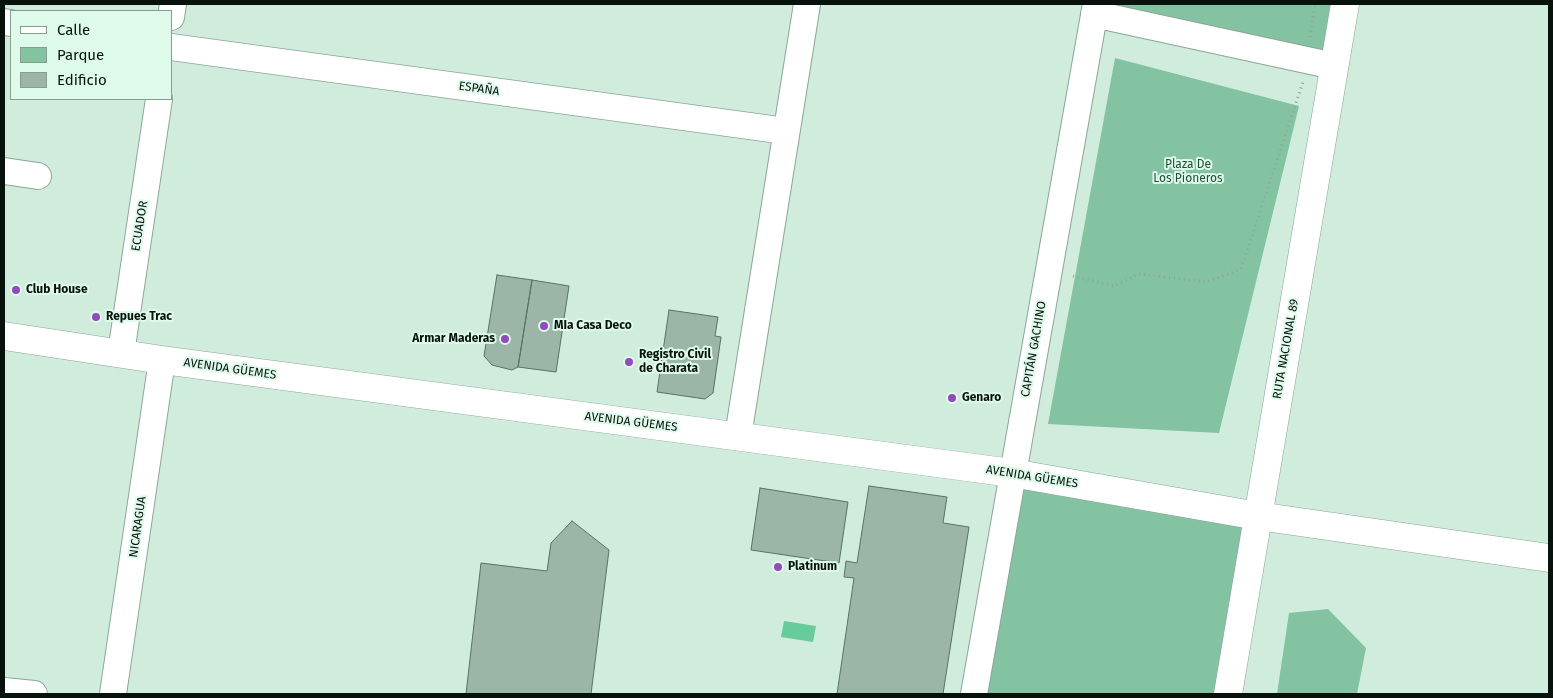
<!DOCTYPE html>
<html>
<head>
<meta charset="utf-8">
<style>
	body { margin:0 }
	#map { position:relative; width:1553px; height:698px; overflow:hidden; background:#d0ecdc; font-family:"Fira Sans",sans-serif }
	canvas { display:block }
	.frame { position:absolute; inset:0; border:5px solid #08120d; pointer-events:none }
	.legend { position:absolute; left:10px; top:10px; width:162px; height:90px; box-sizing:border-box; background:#ddfaea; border:1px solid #889d92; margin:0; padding:6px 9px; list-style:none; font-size:15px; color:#08120d }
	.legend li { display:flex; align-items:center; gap:10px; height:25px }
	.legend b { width:25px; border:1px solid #889d92 }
</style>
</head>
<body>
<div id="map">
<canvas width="1553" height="698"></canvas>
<div class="frame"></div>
<ul class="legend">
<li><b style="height:6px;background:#fff"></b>Calle</li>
<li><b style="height:14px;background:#83c3a2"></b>Parque</li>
<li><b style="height:14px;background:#9bb6a7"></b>Edificio</li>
</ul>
</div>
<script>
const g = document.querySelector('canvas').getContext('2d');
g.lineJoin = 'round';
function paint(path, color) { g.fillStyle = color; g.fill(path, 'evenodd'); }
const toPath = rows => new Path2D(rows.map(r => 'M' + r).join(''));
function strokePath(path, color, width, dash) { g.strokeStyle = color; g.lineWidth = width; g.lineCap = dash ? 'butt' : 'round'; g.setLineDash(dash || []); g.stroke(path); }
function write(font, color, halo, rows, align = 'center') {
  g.font = font + ' "Fira Sans",sans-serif'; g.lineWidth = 4; g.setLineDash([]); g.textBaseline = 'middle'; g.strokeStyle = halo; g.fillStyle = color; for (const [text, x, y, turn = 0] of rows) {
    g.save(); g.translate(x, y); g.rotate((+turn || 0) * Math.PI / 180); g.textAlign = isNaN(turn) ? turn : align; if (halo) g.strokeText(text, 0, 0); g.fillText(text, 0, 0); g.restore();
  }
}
paint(toPath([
	[1096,4,1346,4,1334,66],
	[1115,58,1299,106,1219,433,1048,424],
	[1012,473,1258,516,1228,694,974,694],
	[1328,609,1366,648,1357,694,1277,694,1289,613]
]), '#83c3a2');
paint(toPath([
	[784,621,816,626,813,642,781,637]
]), '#67cc9c');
const building = toPath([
	[497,275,532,280,518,367,512,370,492,365,484,356,497,275],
	[532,280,569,286,556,372,518,367,532,280],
	[669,310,718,317,715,336,721,337,713,393,705,399,657,392,669,310],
	[869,486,947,497,943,523,969,527,943,694,837,694,854,578,844,577,846,561,857,563,869,486],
	[760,488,848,502,839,563,751,550,760,488],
	[572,521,609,550,591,694,466,694,481,563,547,571,551,543,572,521]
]);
paint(building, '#9bb6a7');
strokePath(building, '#587264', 1);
const street = toPath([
	[1094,14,1334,66],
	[171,17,173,4],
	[4,22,11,23],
	[171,47,786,131],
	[4,171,38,176],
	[121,353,159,99],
	[738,436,807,4],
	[4,691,34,694],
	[113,694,162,360],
	[974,694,1096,4]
]);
const secondary = toPath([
	[4,336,162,360,1012,473,1258,516,1549,558]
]);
const highway = toPath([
	[1228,694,1345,4]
]);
strokePath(street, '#8ba698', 28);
strokePath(secondary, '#8ba698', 29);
strokePath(highway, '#8ba698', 29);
strokePath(toPath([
	[1310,37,1315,4],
	[1073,276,1114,286,1139,274,1207,282,1241,269,1303,82]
]), '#8fa699', 3, [1, 4]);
strokePath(street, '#fff', 26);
strokePath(secondary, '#fff', 28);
strokePath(highway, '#fff', 28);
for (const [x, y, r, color] of [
	[16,290,5,"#924abc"],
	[96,317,5,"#924abc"],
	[544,326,5,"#924abc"],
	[505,339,5,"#924abc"],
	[629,362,5,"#924abc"],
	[952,398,5,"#924abc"],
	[778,567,5,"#924abc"]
]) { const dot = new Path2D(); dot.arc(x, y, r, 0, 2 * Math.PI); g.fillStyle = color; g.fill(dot); strokePath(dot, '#ddfaea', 2); }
write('12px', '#08120d', '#ddfaea', [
	["ESPAÑA",479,89,8],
	["ECUADOR",140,226,-81],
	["CAPITÁN GACHINO",1034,349,-80],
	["RUTA NACIONAL 89",1286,349,-80],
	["AVENIDA GÜEMES",230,369,8],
	["AVENIDA GÜEMES",631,422,7],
	["AVENIDA GÜEMES",1032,477,9],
	["NICARAGUA",138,527,-82]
]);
write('12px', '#234e39', '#ddfaea', [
	["Plaza De",1188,165],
	["Los Pioneros",1188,179]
]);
write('bold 12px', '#08120d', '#ddfaea', [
	["Club House",26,290],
	["Repues Trac",106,317],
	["MIa Casa Deco",554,326],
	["Armar Maderas",495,339,"right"],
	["Registro Civil",639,355],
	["de Charata",639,369],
	["Genaro",962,398],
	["Platinum",788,567]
], 'left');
</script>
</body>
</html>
